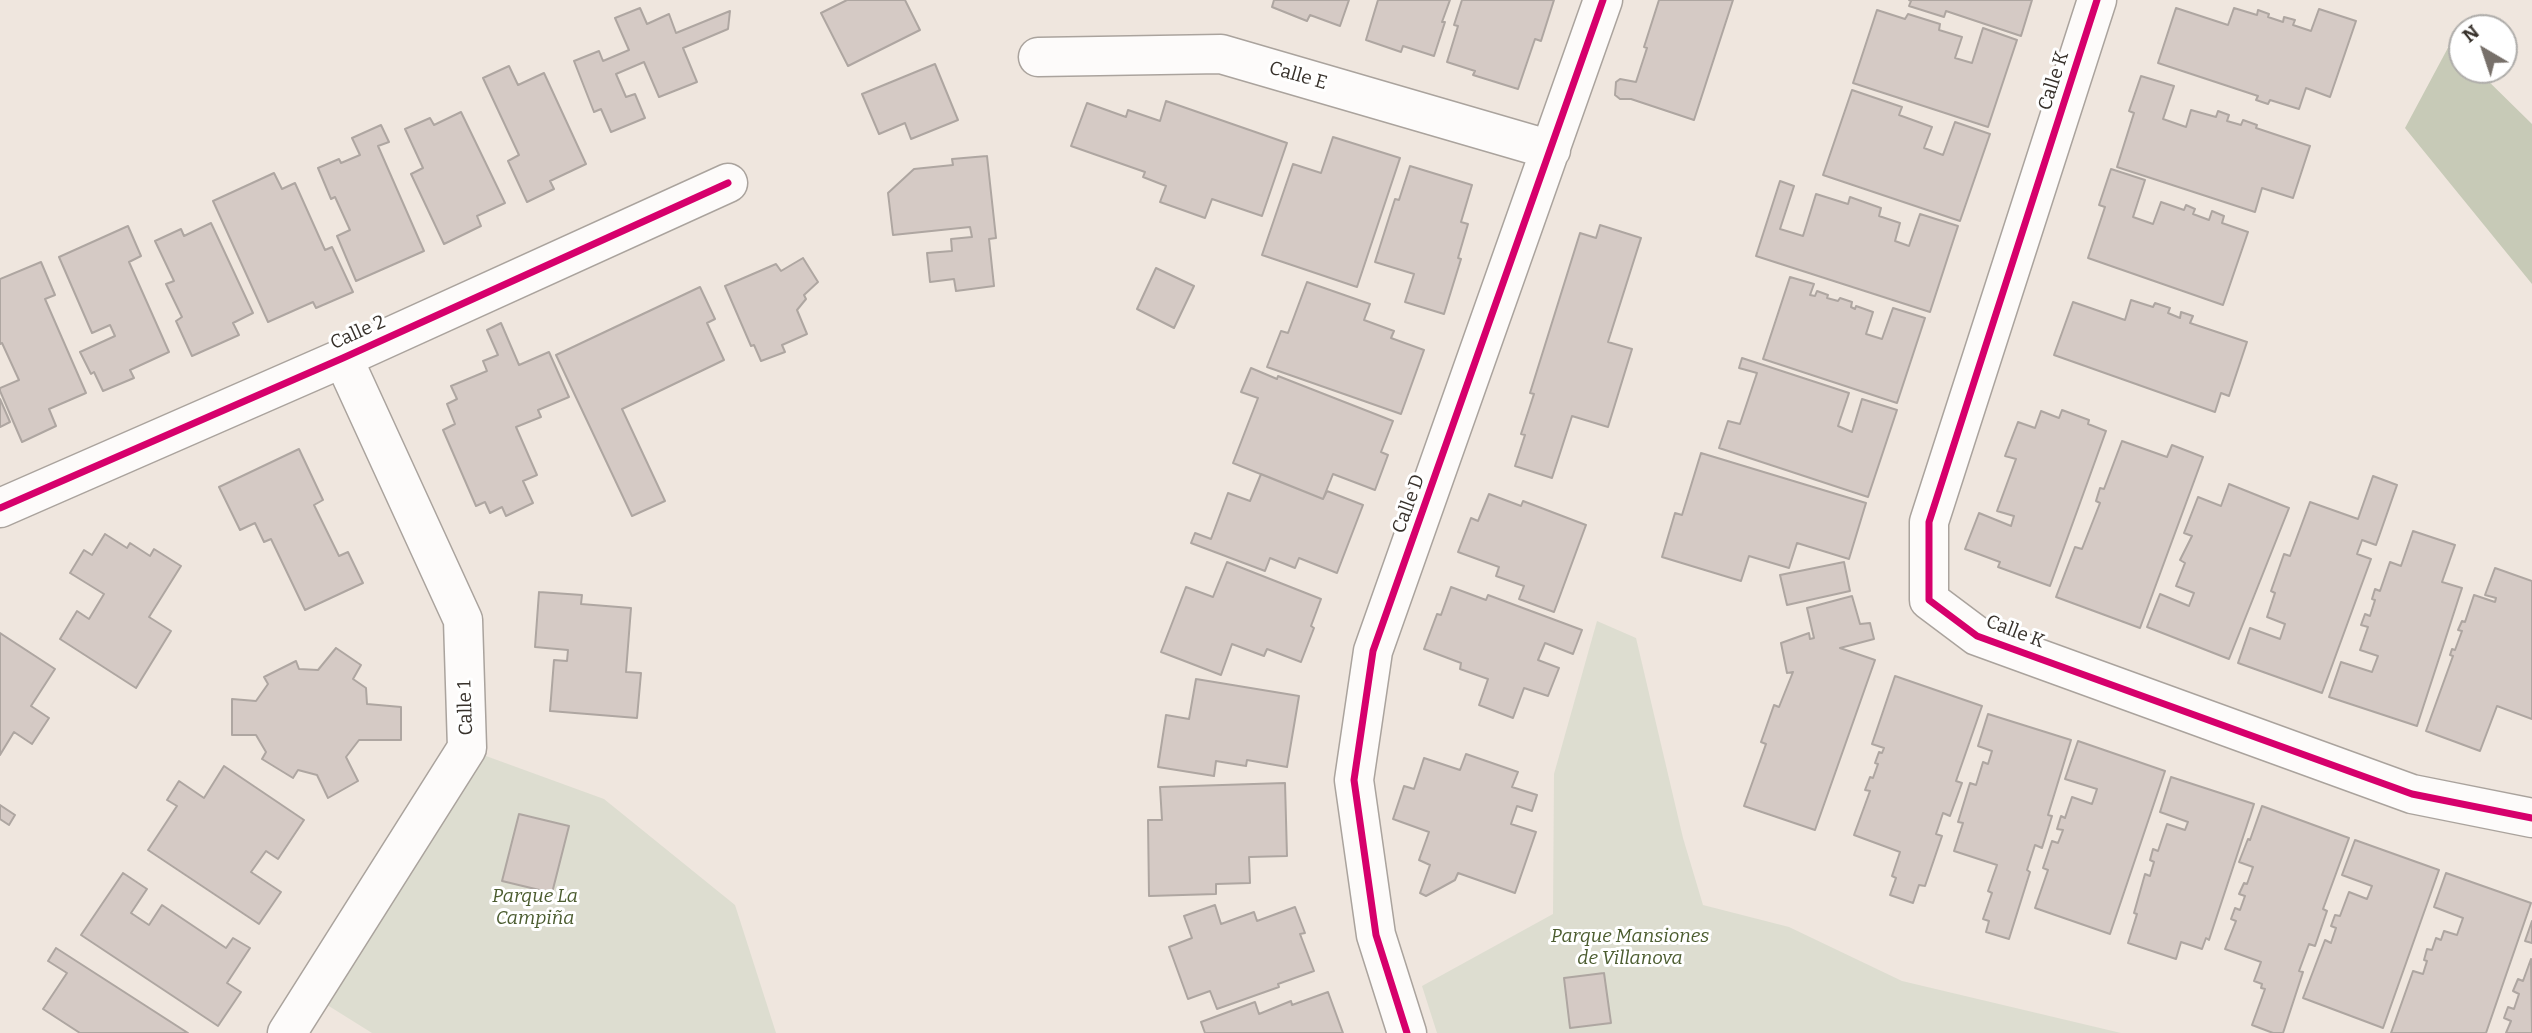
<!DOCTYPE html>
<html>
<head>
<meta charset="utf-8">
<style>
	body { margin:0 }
	#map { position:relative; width:2532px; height:1033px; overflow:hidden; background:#efe6de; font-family:Bitter,serif }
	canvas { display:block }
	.north { position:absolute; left:2448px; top:14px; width:70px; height:70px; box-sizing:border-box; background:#fff; border:2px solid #afadaa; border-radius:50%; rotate:321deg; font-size:19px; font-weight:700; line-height:28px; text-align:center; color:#37312b }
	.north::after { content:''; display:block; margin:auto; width:24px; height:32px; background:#77706a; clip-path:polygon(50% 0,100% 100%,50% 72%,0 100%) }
</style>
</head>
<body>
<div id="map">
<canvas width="2532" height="1033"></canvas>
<div class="north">N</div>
</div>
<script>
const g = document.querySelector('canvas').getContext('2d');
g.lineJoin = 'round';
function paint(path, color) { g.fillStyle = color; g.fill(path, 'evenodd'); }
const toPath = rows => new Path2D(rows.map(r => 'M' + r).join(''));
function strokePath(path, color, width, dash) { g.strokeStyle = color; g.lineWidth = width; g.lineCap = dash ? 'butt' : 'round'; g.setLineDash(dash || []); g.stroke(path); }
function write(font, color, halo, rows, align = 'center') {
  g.font = font + ' Bitter,serif'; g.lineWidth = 6; g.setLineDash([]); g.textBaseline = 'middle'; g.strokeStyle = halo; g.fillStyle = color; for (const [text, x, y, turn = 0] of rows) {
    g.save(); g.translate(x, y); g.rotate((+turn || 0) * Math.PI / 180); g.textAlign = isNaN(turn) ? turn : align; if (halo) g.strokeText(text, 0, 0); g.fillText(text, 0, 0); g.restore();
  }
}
paint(toPath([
	[1597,621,1636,638,1683,838,1703,905,1789,927,1902,981,2121,1033,1437,1033,1422,986,1553,914,1554,774],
	[475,752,604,799,735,905,776,1033,372,1033,324,1003]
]), '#ddddd0');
paint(toPath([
	[2450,44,2462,55,2462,70,2477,70,2532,124,2532,284,2405,128]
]), '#c7cab7');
const building = toPath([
	[847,0,905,0,920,30,848,66,821,13,847,0],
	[1274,0,1349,0,1340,26,1310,15,1307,21,1272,7,1274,0],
	[1378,0,1450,0,1442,22,1445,22,1434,56,1403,46,1401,52,1366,40,1378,0],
	[1462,0,1554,0,1541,41,1535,39,1518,89,1473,75,1475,71,1447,62,1458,26,1454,25,1462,0],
	[1659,0,1733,0,1694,120,1631,99,1620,99,1615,95,1616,82,1620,79,1636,82,1647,48,1644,47,1659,0],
	[1909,0,2032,0,2021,36,1946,11,1944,17,1909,6,1911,1,1909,0],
	[640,8,647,24,669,14,676,33,730,11,728,29,683,48,697,82,659,97,644,62,616,74,626,97,635,94,645,118,611,132,601,109,594,112,574,61,599,51,603,61,629,50,615,18,640,8],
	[2176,8,2228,25,2234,8,2257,15,2258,10,2269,14,2268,17,2283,22,2284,17,2295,20,2293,25,2311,31,2319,9,2356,21,2330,97,2306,88,2299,109,2270,100,2268,104,2256,100,2258,96,2158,63,2176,8],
	[1877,10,1905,19,1908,14,1940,24,1939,30,1962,37,1955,58,1972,63,1983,28,2017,40,1988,127,1853,83,1877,10],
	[935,64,958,120,911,139,905,123,879,134,862,94,935,64],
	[509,66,518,85,544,73,586,164,550,181,554,189,527,202,508,161,519,155,483,78,509,66],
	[2141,76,2174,86,2163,119,2186,127,2191,110,2216,117,2218,111,2229,115,2227,121,2241,125,2243,120,2257,125,2256,128,2310,146,2293,198,2262,188,2255,212,2117,167,2134,113,2129,111,2141,76],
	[1852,90,1902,107,1899,115,1932,127,1924,148,1943,155,1955,122,1990,134,1960,221,1823,175,1852,90],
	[1166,101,1287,143,1262,216,1212,199,1205,218,1160,202,1166,186,1143,177,1145,172,1071,146,1087,103,1126,117,1128,110,1160,121,1166,101],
	[461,112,505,203,477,216,481,226,444,244,411,174,423,168,405,129,430,118,434,125,461,112],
	[381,125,389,142,378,146,424,251,356,281,337,236,350,230,335,197,331,199,318,168,339,159,341,163,360,155,352,138,381,125],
	[1333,137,1400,158,1357,287,1262,255,1293,164,1321,173,1333,137],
	[987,156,996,238,989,239,994,286,956,291,954,279,930,282,927,253,952,251,951,239,972,237,970,227,893,235,888,193,914,169,953,165,952,159,987,156],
	[1410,166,1472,185,1461,222,1468,224,1458,258,1461,259,1444,314,1405,302,1414,274,1375,262,1395,199,1399,200,1410,166],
	[2111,169,2145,180,2133,217,2153,224,2161,202,2184,210,2186,205,2195,209,2193,214,2209,220,2212,211,2224,216,2222,223,2248,232,2223,305,2088,258,2105,207,2099,205,2111,169],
	[274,173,282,189,295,183,325,250,332,247,353,292,316,308,313,302,268,322,213,201,274,173],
	[1780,181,1794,186,1780,229,1803,236,1816,194,1848,204,1850,197,1881,208,1879,216,1900,223,1895,241,1909,246,1920,214,1958,226,1930,312,1756,256,1780,181],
	[211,223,253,313,233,323,239,335,192,356,176,321,182,317,166,284,174,281,155,241,181,229,184,236,211,223],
	[1600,225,1641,238,1608,342,1632,349,1608,427,1572,416,1552,478,1515,466,1525,435,1521,434,1534,394,1530,393,1580,233,1596,238,1600,225],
	[128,226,141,256,129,262,169,352,130,370,134,378,103,391,94,372,91,374,80,352,115,336,110,325,92,333,59,257,128,226],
	[803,258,818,282,804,295,806,299,797,310,807,334,782,345,785,352,761,361,754,345,751,346,725,286,776,264,781,271,803,258],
	[41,262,55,295,45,299,86,393,49,409,56,426,22,442,0,391,0,388,19,380,2,343,0,344,0,279,41,262],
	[1156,268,1194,286,1174,328,1137,309,1156,268],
	[1790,277,1814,284,1810,295,1815,296,1817,291,1828,295,1827,298,1838,301,1840,298,1852,302,1851,307,1855,309,1856,306,1873,312,1866,334,1882,339,1893,308,1925,318,1897,403,1763,359,1790,277],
	[1307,282,1370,304,1364,320,1394,331,1391,338,1424,350,1401,414,1267,367,1281,331,1288,333,1307,282],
	[700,287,715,319,707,323,724,360,622,409,665,501,632,516,556,355,700,287],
	[2131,300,2153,307,2155,303,2170,308,2168,313,2180,318,2181,312,2193,316,2190,323,2247,342,2229,396,2221,393,2215,412,2054,355,2073,302,2125,320,2131,300],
	[501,323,519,365,549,352,569,397,538,410,541,417,516,427,537,475,523,481,533,503,506,516,502,507,490,513,485,502,476,506,443,430,455,424,447,404,457,399,451,386,487,371,483,361,498,355,487,330,501,323],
	[1742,358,1849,393,1838,426,1852,432,1862,399,1897,410,1868,497,1719,448,1728,421,1740,424,1757,373,1739,368,1742,358],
	[1251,368,1277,379,1278,376,1393,421,1381,452,1388,455,1375,490,1333,474,1323,499,1233,463,1258,398,1241,392,1251,368],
	[0,399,10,422,0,427,0,399],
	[2062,410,2089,420,2088,424,2106,431,2050,586,1998,567,2000,562,1965,549,1979,513,2011,526,2014,516,1997,511,2016,459,2005,456,2018,422,2035,428,2041,411,2059,418,2062,410],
	[2122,441,2167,457,2172,445,2203,457,2140,628,2056,597,2075,547,2082,549,2100,503,2096,501,2100,488,2104,489,2122,441],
	[299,449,323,500,314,505,339,556,348,552,363,583,305,610,271,539,264,542,255,523,240,530,219,487,299,449],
	[1701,453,1866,503,1849,559,1797,543,1789,568,1749,556,1741,581,1662,557,1675,513,1682,515,1701,453],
	[1261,474,1323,499,1327,491,1363,505,1337,573,1299,558,1295,568,1270,558,1265,571,1191,543,1195,533,1211,539,1228,493,1250,501,1261,474],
	[2373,476,2397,485,2376,545,2362,540,2357,554,2371,559,2322,693,2238,663,2250,628,2280,639,2285,624,2267,617,2275,593,2271,591,2284,554,2290,556,2310,502,2358,519,2373,476],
	[2229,484,2289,508,2229,659,2147,627,2160,594,2189,606,2194,593,2176,586,2185,563,2180,560,2192,536,2184,533,2198,497,2221,506,2229,484],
	[1489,494,1521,506,1523,501,1586,525,1554,612,1519,599,1524,586,1496,576,1499,567,1458,552,1471,518,1478,521,1489,494],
	[2413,531,2455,545,2442,582,2462,588,2417,726,2329,697,2341,662,2372,672,2378,656,2360,650,2368,627,2361,625,2365,614,2370,616,2375,600,2372,599,2375,589,2380,591,2390,562,2401,566,2413,531],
	[105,534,127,548,130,543,150,556,154,549,181,566,149,617,171,631,136,688,60,639,77,611,89,619,104,594,70,573,84,550,92,555,105,534],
	[1227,562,1321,599,1311,626,1314,628,1301,662,1267,649,1264,656,1232,644,1221,675,1161,652,1186,587,1213,597,1227,562],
	[1844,562,1850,591,1787,605,1780,575,1844,562],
	[2495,568,2532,581,2532,719,2497,706,2480,751,2426,731,2453,656,2450,655,2452,649,2455,650,2462,631,2458,630,2462,621,2465,622,2474,595,2495,602,2496,598,2485,595,2495,568],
	[1451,587,1486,600,1488,595,1582,630,1573,654,1545,643,1538,660,1559,668,1548,696,1524,688,1513,718,1479,705,1488,679,1460,669,1461,663,1424,649,1437,614,1441,615,1451,587],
	[539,592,582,595,581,604,631,608,626,672,641,673,637,718,550,711,554,660,567,661,568,650,535,647,539,592],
	[1852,596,1860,624,1870,623,1874,639,1840,648,1875,660,1815,830,1744,806,1766,744,1761,742,1774,705,1779,707,1793,672,1787,673,1781,643,1809,633,1810,639,1814,638,1807,608,1852,596],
	[0,633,55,669,31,706,49,718,32,744,14,732,0,755,0,633],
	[336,648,361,665,353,679,366,688,367,704,401,707,401,740,359,740,346,757,358,781,328,798,317,775,298,770,293,778,262,759,266,752,256,735,232,735,232,699,256,701,268,684,264,677,296,661,299,669,318,670,336,648],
	[1895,676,1982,706,1956,781,1962,783,1950,816,1943,813,1936,834,1942,836,1925,886,1919,885,1913,903,1890,895,1896,878,1892,876,1900,852,1854,835,1870,791,1865,790,1870,777,1873,778,1878,764,1875,763,1879,752,1882,753,1884,748,1872,744,1895,676],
	[1196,679,1299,696,1287,767,1247,760,1246,766,1216,761,1214,776,1158,767,1166,715,1189,719,1196,679],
	[1988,714,2071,740,2048,815,2052,816,2042,848,2035,845,2027,870,2030,872,2009,939,1986,932,1989,921,1983,919,1992,893,1988,891,1997,865,1954,851,1963,823,1958,822,1970,783,1976,785,1983,762,1988,764,1992,751,1978,746,1988,714],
	[2078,741,2165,771,2110,934,2035,908,2048,870,2043,868,2052,841,2058,843,2063,830,2057,829,2061,816,2065,818,2072,797,2092,804,2097,789,2065,779,2078,741],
	[1466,754,1518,772,1512,787,1537,795,1532,811,1517,806,1511,824,1536,832,1515,893,1458,873,1455,880,1426,896,1420,893,1430,865,1419,860,1429,832,1393,819,1404,786,1414,789,1424,758,1460,770,1466,754],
	[224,766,304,820,278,859,266,851,251,872,281,892,259,924,148,850,177,806,167,800,179,781,204,798,224,766],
	[2171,777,2254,804,2209,940,2206,938,2202,949,2181,942,2176,959,2128,943,2137,914,2134,913,2145,874,2150,876,2154,862,2150,860,2153,849,2158,851,2167,824,2185,830,2188,822,2160,812,2171,777],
	[1285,783,1287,856,1249,857,1250,883,1216,884,1216,894,1149,896,1148,820,1162,820,1160,787,1285,783],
	[0,805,15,815,9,825,0,819,0,805],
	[2262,806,2349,838,2323,909,2327,911,2315,946,2309,944,2299,971,2303,972,2283,1033,2273,1033,2252,1025,2265,989,2261,988,2262,984,2254,981,2261,962,2225,949,2236,921,2231,919,2235,908,2240,910,2245,896,2239,894,2244,883,2247,884,2253,867,2239,862,2248,839,2250,840,2262,806],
	[519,814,569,826,552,893,502,881,519,814],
	[2355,840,2439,870,2383,1028,2303,998,2325,940,2331,943,2336,928,2331,926,2335,915,2340,916,2349,892,2367,899,2372,886,2342,875,2355,840],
	[123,873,147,889,131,913,149,925,162,905,226,948,233,938,250,948,227,983,241,992,218,1026,81,935,123,873],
	[2446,873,2531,903,2506,975,2486,1033,2391,1033,2413,971,2423,974,2427,961,2424,960,2427,949,2432,950,2436,938,2441,940,2444,931,2457,935,2463,918,2434,907,2446,873],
	[1215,905,1221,924,1254,912,1257,921,1295,907,1305,933,1300,934,1314,971,1278,984,1279,987,1217,1009,1210,991,1188,999,1169,947,1192,938,1184,916,1215,905],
	[2532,921,2532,943,2525,941,2532,921],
	[56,948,188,1033,80,1033,43,1009,67,973,48,961,56,948],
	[2531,959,2532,1033,2506,1033,2511,1021,2504,1018,2508,1007,2514,1009,2519,994,2513,991,2518,979,2523,981,2531,959],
	[1604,973,1611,1023,1570,1028,1564,978,1604,973],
	[1328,992,1343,1033,1205,1033,1201,1022,1255,1002,1259,1014,1291,1001,1292,1005,1328,992]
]);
paint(building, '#d5cac5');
strokePath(building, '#aea6a1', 2);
const minor = toPath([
	[2097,0,1929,522,1929,600,1977,636,2412,794,2532,818],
	[1038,57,1221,54,1551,150],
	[0,508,343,358,728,183],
	[287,1033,467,748,463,620,343,358],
	[1407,1033,1376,935,1354,780,1373,651,1603,0]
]);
strokePath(minor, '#aaa39d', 41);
strokePath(minor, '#fdfbfa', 38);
strokePath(toPath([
	[2097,0,1929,522,1929,600,1977,636,2412,794,2532,818],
	[0,508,343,358,728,183],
	[1407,1033,1376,935,1354,780,1373,651,1603,0]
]), '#d6006c', 7);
write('19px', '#37312b', '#fff', [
	["Calle E",1298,76,16],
	["Calle K",2054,81,-72],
	["Calle 2",358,333,-24],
	["Calle D",1409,504,-70],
	["Calle K",2015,632,21],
	["Calle 1",466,708,-92]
]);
write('italic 19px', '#4b5c2f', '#fff', [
	["Parque La",535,897],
	["Campiña",535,919],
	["Parque Mansiones",1630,937],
	["de Villanova",1630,959]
]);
</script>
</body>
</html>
